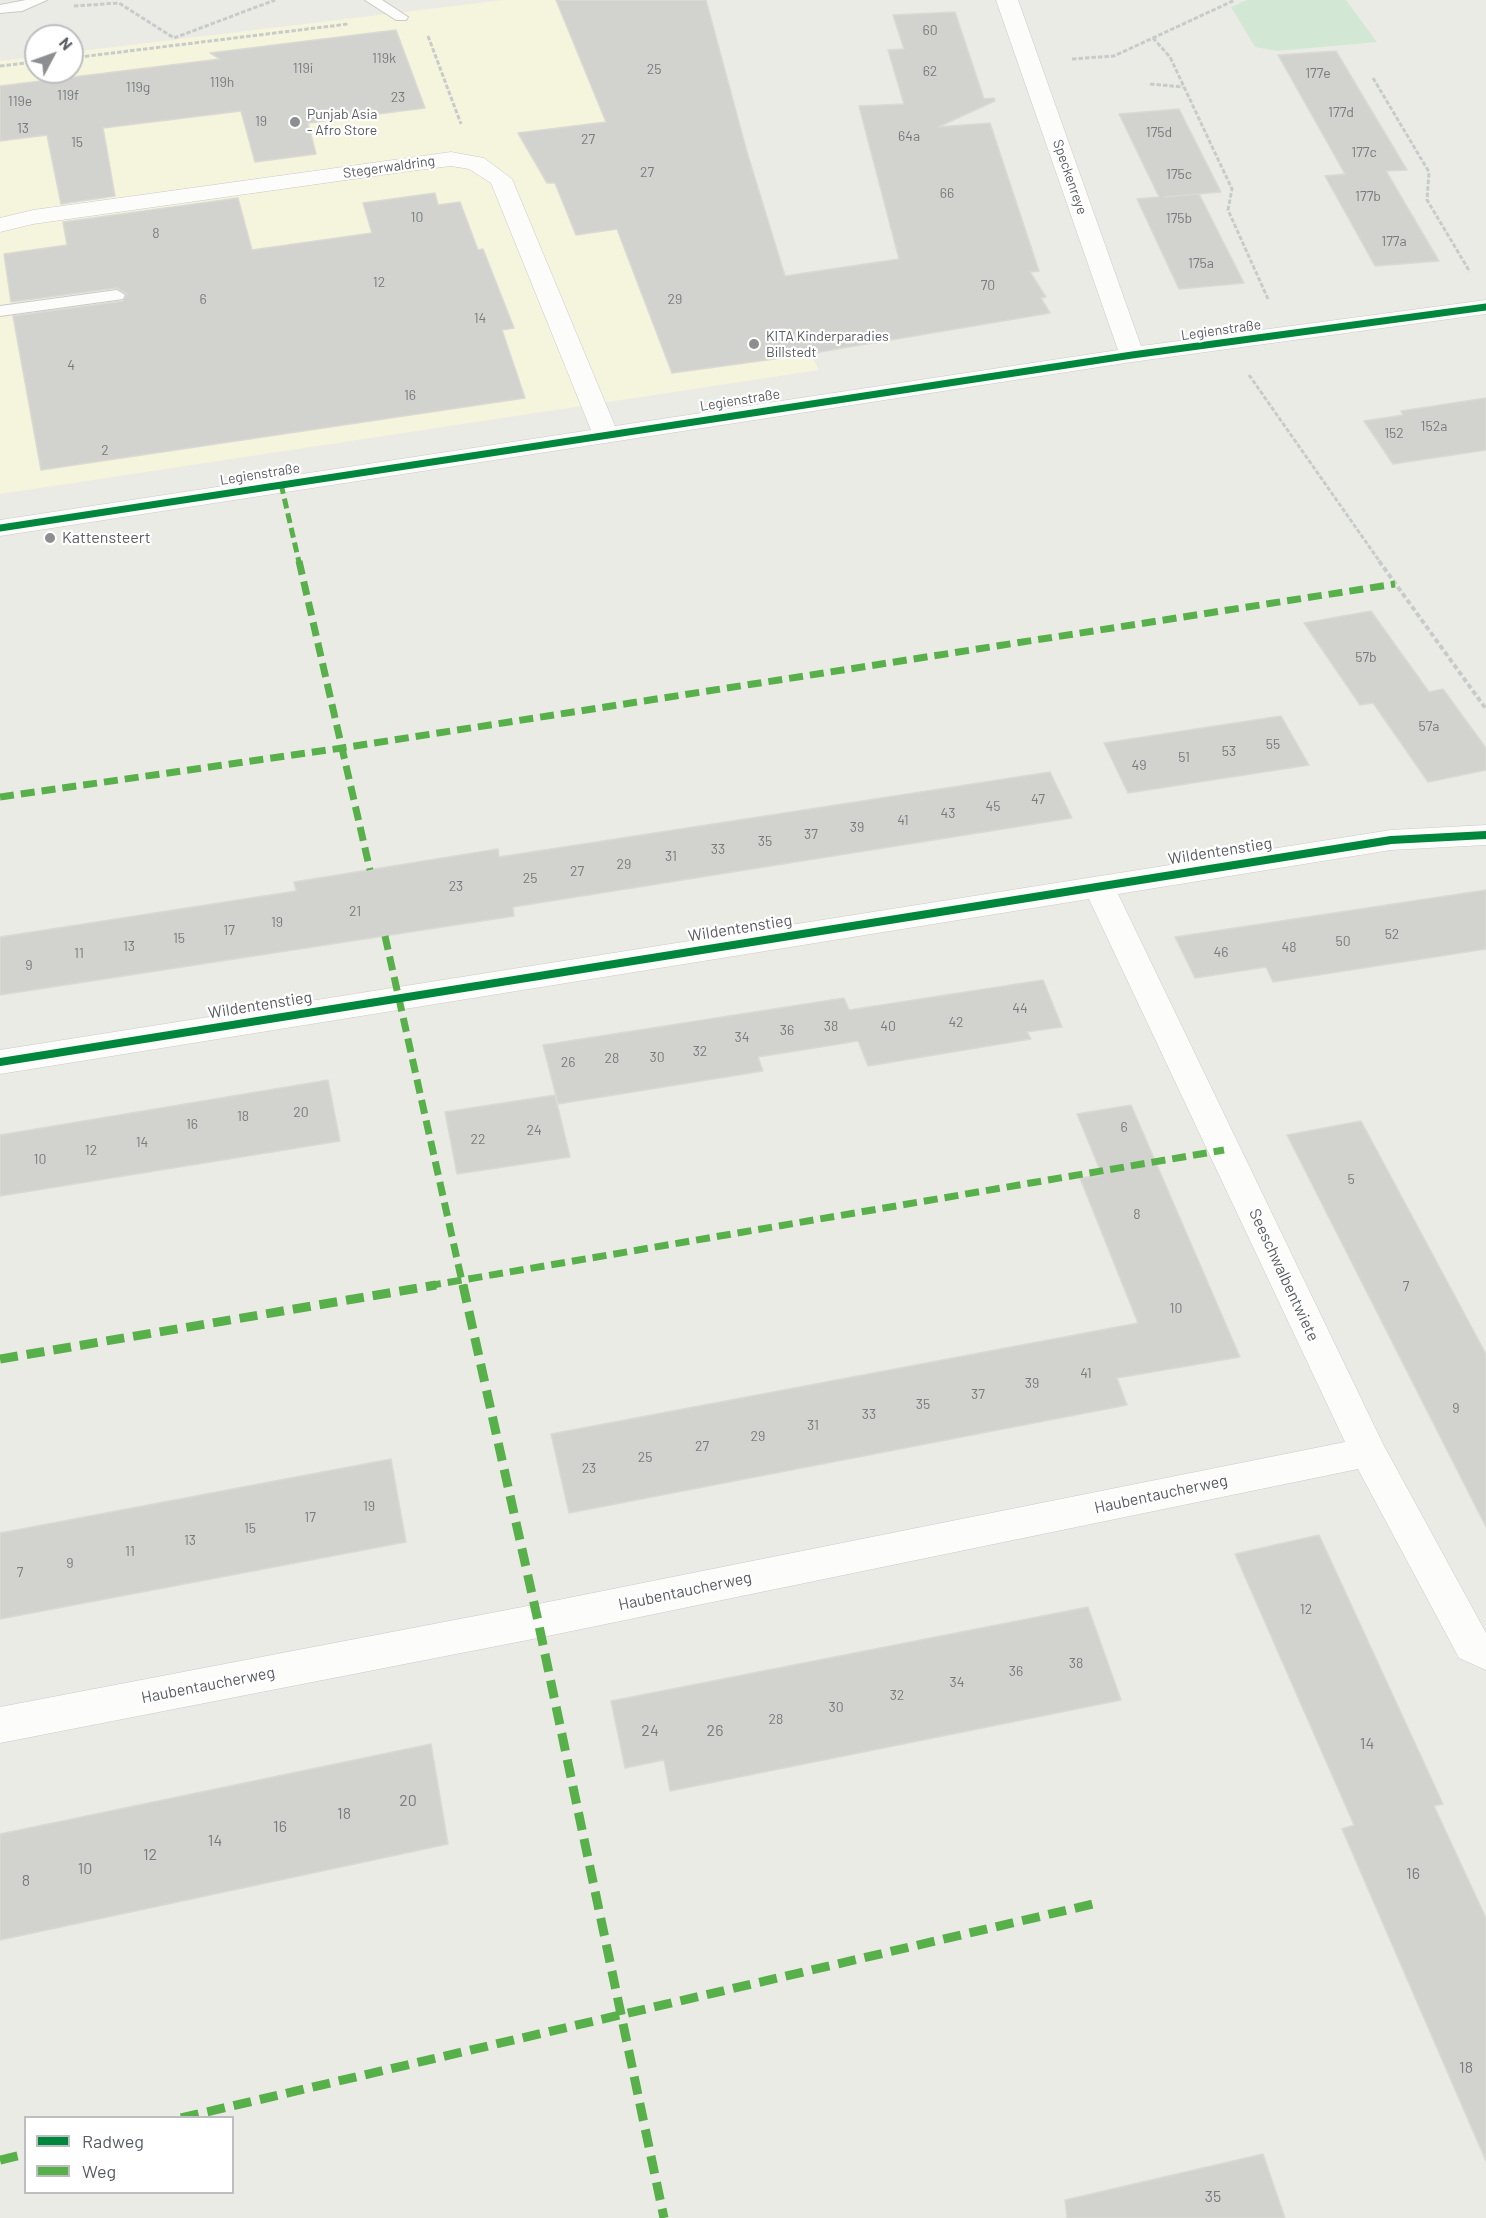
<!DOCTYPE html>
<html>
<head>
<meta charset="utf-8">
<style>
	body { margin:0 }
	#map { position:relative; width:1486px; height:2218px; overflow:hidden; background:#ebebe5; font-family:Barlow,sans-serif }
	canvas { display:block }
	.legend { position:absolute; left:24px; top:2116px; width:210px; height:78px; box-sizing:border-box; background:#fff; border:2px solid #bdbec1; margin:0; padding:8px 10px; list-style:none; font-size:18px; color:#5a5c63 }
	.legend li { display:flex; align-items:center; gap:12px; height:30px }
	.legend b { width:30px; border:2px solid #bdbec1 }
	.north { position:absolute; left:24px; top:24px; width:60px; height:60px; box-sizing:border-box; background:#fff; border:2px solid #bdbec1; border-radius:50%; rotate:49deg; font-size:16px; font-weight:700; line-height:24px; text-align:center; color:#5a5c63 }
	.north::after { content:''; display:block; margin:auto; width:21px; height:27px; background:#8d8e90; clip-path:polygon(50% 0,100% 100%,50% 72%,0 100%) }
</style>
</head>
<body>
<div id="map">
<canvas width="1486" height="2218"></canvas>
<ul class="legend">
<li><b style="height:8px;background:#00873e"></b>Radweg</li>
<li><b style="height:8px;background:#58b04a"></b>Weg</li>
</ul>
<div class="north">N</div>
</div>
<script>
const g = document.querySelector('canvas').getContext('2d');
g.lineJoin = 'round';
function paint(path, color) { g.fillStyle = color; g.fill(path, 'evenodd'); }
const toPath = rows => new Path2D(rows.map(r => 'M' + r).join(''));
function strokePath(path, color, width, dash) { g.strokeStyle = color; g.lineWidth = width; g.lineCap = dash ? 'butt' : 'round'; g.setLineDash(dash || []); g.stroke(path); }
function write(font, color, halo, rows, align = 'center') {
  g.font = font + ' Barlow,sans-serif'; g.lineWidth = 4.5; g.setLineDash([]); g.textBaseline = 'middle'; g.strokeStyle = halo; g.fillStyle = color; for (const [text, x, y, turn = 0] of rows) {
    g.save(); g.translate(x, y); g.rotate((+turn || 0) * Math.PI / 180); g.textAlign = isNaN(turn) ? turn : align; if (halo) g.strokeText(text, 0, 0); g.fillText(text, 0, 0); g.restore();
  }
}
paint(toPath([
	[504,0,706,0,784,301,819,370,0,494,0,61,36,57,36,72,72,72,72,52]
]), '#f5f5dd');
paint(toPath([
	[1247,0,1346,0,1377,42,1277,51,1255,47,1231,7]
]), '#d2e8d4');
const building = toPath([
	[556,0,706,0,747,152,785,276,899,259,859,106,904,104,888,50,904,49,893,15,955,12,984,99,994,98,995,101,938,127,990,123,1039,271,1030,272,1046,297,1041,298,1050,313,796,356,672,373,617,229,576,235,555,183,547,183,518,133,606,122,556,0],
	[396,30,425,108,308,123,316,154,255,162,241,111,103,128,115,196,61,204,47,135,0,141,0,86,220,59,210,53,396,30],
	[1336,51,1407,170,1386,171,1439,261,1375,266,1325,176,1345,174,1278,55,1336,51],
	[1179,109,1221,192,1164,197,1199,194,1244,283,1179,289,1137,199,1159,197,1119,114,1179,109],
	[435,193,438,205,460,202,478,250,483,249,514,328,502,330,525,398,41,470,13,316,123,301,127,294,117,288,11,302,4,254,67,245,63,222,238,198,252,250,372,233,363,203,435,193],
	[1486,398,1486,450,1393,464,1364,421,1403,415,1401,411,1486,398],
	[1371,611,1429,692,1443,689,1486,748,1486,770,1428,782,1373,703,1360,705,1304,623,1371,611],
	[1281,716,1309,765,1128,793,1104,743,1281,716],
	[1050,772,1072,818,513,907,514,916,0,995,0,937,296,891,294,882,498,849,499,857,1050,772],
	[1486,890,1486,949,1273,982,1266,967,1195,978,1175,937,1486,890],
	[1043,980,1062,1027,1027,1032,1031,1039,868,1066,858,1041,758,1057,763,1071,558,1104,543,1045,844,998,849,1010,1043,980],
	[328,1080,340,1141,0,1196,0,1135,328,1080],
	[555,1095,570,1157,457,1174,445,1112,555,1095],
	[1131,1105,1240,1357,1117,1378,1127,1405,569,1513,551,1434,1138,1323,1080,1178,1102,1175,1077,1114,1131,1105],
	[1361,1121,1486,1354,1486,1527,1287,1135,1361,1121],
	[391,1459,406,1542,0,1619,0,1533,391,1459],
	[1319,1535,1443,1804,1434,1806,1486,1918,1486,2161,1342,1829,1354,1825,1235,1554,1319,1535],
	[1088,1607,1121,1700,670,1791,664,1760,625,1768,611,1701,1088,1607],
	[431,1744,448,1844,0,1940,0,1834,431,1744],
	[1263,2154,1285,2218,1067,2218,1065,2200,1263,2154]
]);
paint(building, '#d2d2cf');
strokePath(building, '#dadad4', 1.5);
const service = toPath([
	[26,0,47,0,22,11,0,13,0,5,26,0],
	[365,0,382,0,408,17,406,20,396,20,365,0],
	[117,290,125,295,123,299,0,316,0,306,117,290]
]);
const minor = toPath([
	[996,0,1018,0,1141,346,1486,300,1486,314,1132,362,0,536,0,520,591,430,491,183,469,169,451,166,410,171,33,224,0,232,0,218,33,210,451,152,484,158,512,179,615,426,1118,350,996,0],
	[1486,825,1486,845,1391,850,1118,894,1383,1444,1486,1633,1486,1670,1459,1658,1358,1469,538,1638,0,1743,0,1707,538,1604,1345,1442,1089,899,0,1074,0,1050,1391,830,1486,825]
]);
strokePath(service, '#c9c9c8', 2);
strokePath(minor, '#c9c9c8', 1);
strokePath(toPath([
	[74,6,119,3,174,38,275,0],
	[428,36,461,124],
	[1153,38,1170,57,1232,189,1228,210,1268,299],
	[72,58,348,24],
	[1072,59,1114,56,1235,0],
	[0,66,36,62],
	[1373,78,1429,172,1427,200,1470,272],
	[1150,84,1183,87],
	[1249,375,1380,562]
]), '#c7ccca', 3, [4.5, 2]);
strokePath(toPath([
	[1379,561,1486,709]
]), '#c7ccca', 4, [5, 3]);
paint(service, '#fcfcfb');
paint(minor, '#fcfcfb');
strokePath(toPath([
	[281,484,299,562]
]), '#58b04a', 5, [10, 5]);
strokePath(toPath([
	[299,561,370,870],
	[0,797,342,748,1395,584],
	[385,936,463,1286],
	[427,1286,1224,1150]
]), '#58b04a', 7, [14, 7]);
strokePath(toPath([
	[463,1285,538,1621,664,2218],
	[0,1359,436,1285],
	[181,2118,1093,1904],
	[0,2160,26,2154]
]), '#58b04a', 9, [18, 9]);
strokePath(toPath([
	[0,528,1132,355,1486,307]
]), '#00873e', 7);
strokePath(toPath([
	[0,1062,1391,840,1486,835]
]), '#00873e', 8);
for (const [x, y, r, color] of [
	[295,122,6,"#8d8e90"],
	[754,344,6,"#8d8e90"],
	[50,538,6,"#8d8e90"]
]) { const dot = new Path2D(); dot.arc(x, y, r, 0, 2 * Math.PI); g.fillStyle = color; g.fill(dot); strokePath(dot, '#fff', 2); }
write('14px', '#797b7f', null, [
	["60",930,30],
	["119k",384,58],
	["119i",303,68],
	["25",654,69],
	["62",930,71],
	["177e",1318,73],
	["119h",222,82],
	["119g",138,87],
	["119f",68,95],
	["23",398,97],
	["119e",20,101],
	["177d",1341,112],
	["19",261,121],
	["13",23,128],
	["175d",1159,132],
	["64a",909,136],
	["27",588,139],
	["15",77,142],
	["177c",1364,152],
	["27",647,172],
	["175c",1179,174],
	["66",947,193],
	["177b",1368,196],
	["10",417,217],
	["175b",1179,218],
	["8",156,233],
	["177a",1394,241],
	["175a",1201,263],
	["12",379,282],
	["70",988,285],
	["6",203,299],
	["29",675,299],
	["14",480,318],
	["4",71,365],
	["16",410,395],
	["152a",1434,426],
	["152",1394,433],
	["2",105,450],
	["57b",1366,657],
	["57a",1429,726],
	["55",1273,744],
	["53",1229,751],
	["51",1184,757],
	["49",1139,765],
	["47",1038,799],
	["45",993,806],
	["43",948,813],
	["41",903,820],
	["39",857,827],
	["37",811,834],
	["35",765,841],
	["33",718,849],
	["31",671,856],
	["29",624,864],
	["27",577,871],
	["25",530,878],
	["23",456,886],
	["21",355,911],
	["19",277,922],
	["17",229,930],
	["52",1392,934],
	["15",179,938],
	["50",1343,941],
	["13",129,946],
	["48",1289,947],
	["46",1221,952],
	["11",79,953],
	["9",29,965],
	["44",1020,1008],
	["42",956,1022],
	["38",831,1026],
	["40",888,1026],
	["36",787,1030],
	["34",742,1037],
	["32",700,1051],
	["30",657,1057],
	["28",612,1058],
	["26",568,1062],
	["20",301,1112],
	["18",243,1116],
	["16",192,1124],
	["6",1124,1127],
	["24",534,1130],
	["22",478,1139],
	["14",142,1142],
	["12",91,1150],
	["10",40,1159],
	["5",1351,1179],
	["8",1137,1214],
	["7",1406,1286],
	["10",1176,1308],
	["41",1086,1373],
	["39",1032,1383],
	["37",978,1394],
	["35",923,1404],
	["9",1456,1408],
	["33",869,1414],
	["31",813,1425],
	["29",758,1436],
	["27",702,1446],
	["25",645,1457],
	["23",589,1468],
	["19",369,1506],
	["17",310,1517],
	["15",250,1528],
	["13",190,1540],
	["11",130,1551],
	["9",70,1563],
	["7",20,1572],
	["12",1306,1609],
	["38",1076,1663],
	["36",1016,1671],
	["34",957,1682],
	["32",897,1695],
	["30",836,1707],
	["28",776,1719]
]);
write('14px', '#5a5c63', '#fff', [
	["Punjab Asia",307,114],
	["- Afro Store",307,130],
	["KITA Kinderparadies",766,336],
	["Billstedt",766,352]
], 'left');
write('14px', '#5a5c63', '#fff', [
	["Stegerwaldring",389,167,-8],
	["Speckenreye",1070,177,71],
	["Legienstraße",1221,330,-8],
	["Legienstraße",740,400,-9],
	["Legienstraße",260,474,-9]
]);
write('16px', '#5a5c63', '#fff', [
	["Kattensteert",62,538]
], 'left');
write('16px', '#5a5c63', '#fff', [
	["Wildentenstieg",1220,851,-9],
	["Wildentenstieg",740,928,-9],
	["Wildentenstieg",260,1005,-9],
	["Seeschwalbentwiete",1284,1275,65],
	["Haubentaucherweg",1161,1494,-12],
	["Haubentaucherweg",685,1591,-12],
	["Haubentaucherweg",208,1685,-11]
]);
write('16px', '#797b7f', null, [
	["24",650,1731],
	["26",715,1731],
	["14",1367,1744],
	["20",408,1801],
	["18",344,1814],
	["16",280,1827],
	["14",215,1841],
	["12",150,1855],
	["10",85,1869],
	["16",1413,1874],
	["8",26,1881],
	["18",1466,2068],
	["35",1213,2197]
]);
</script>
</body>
</html>
